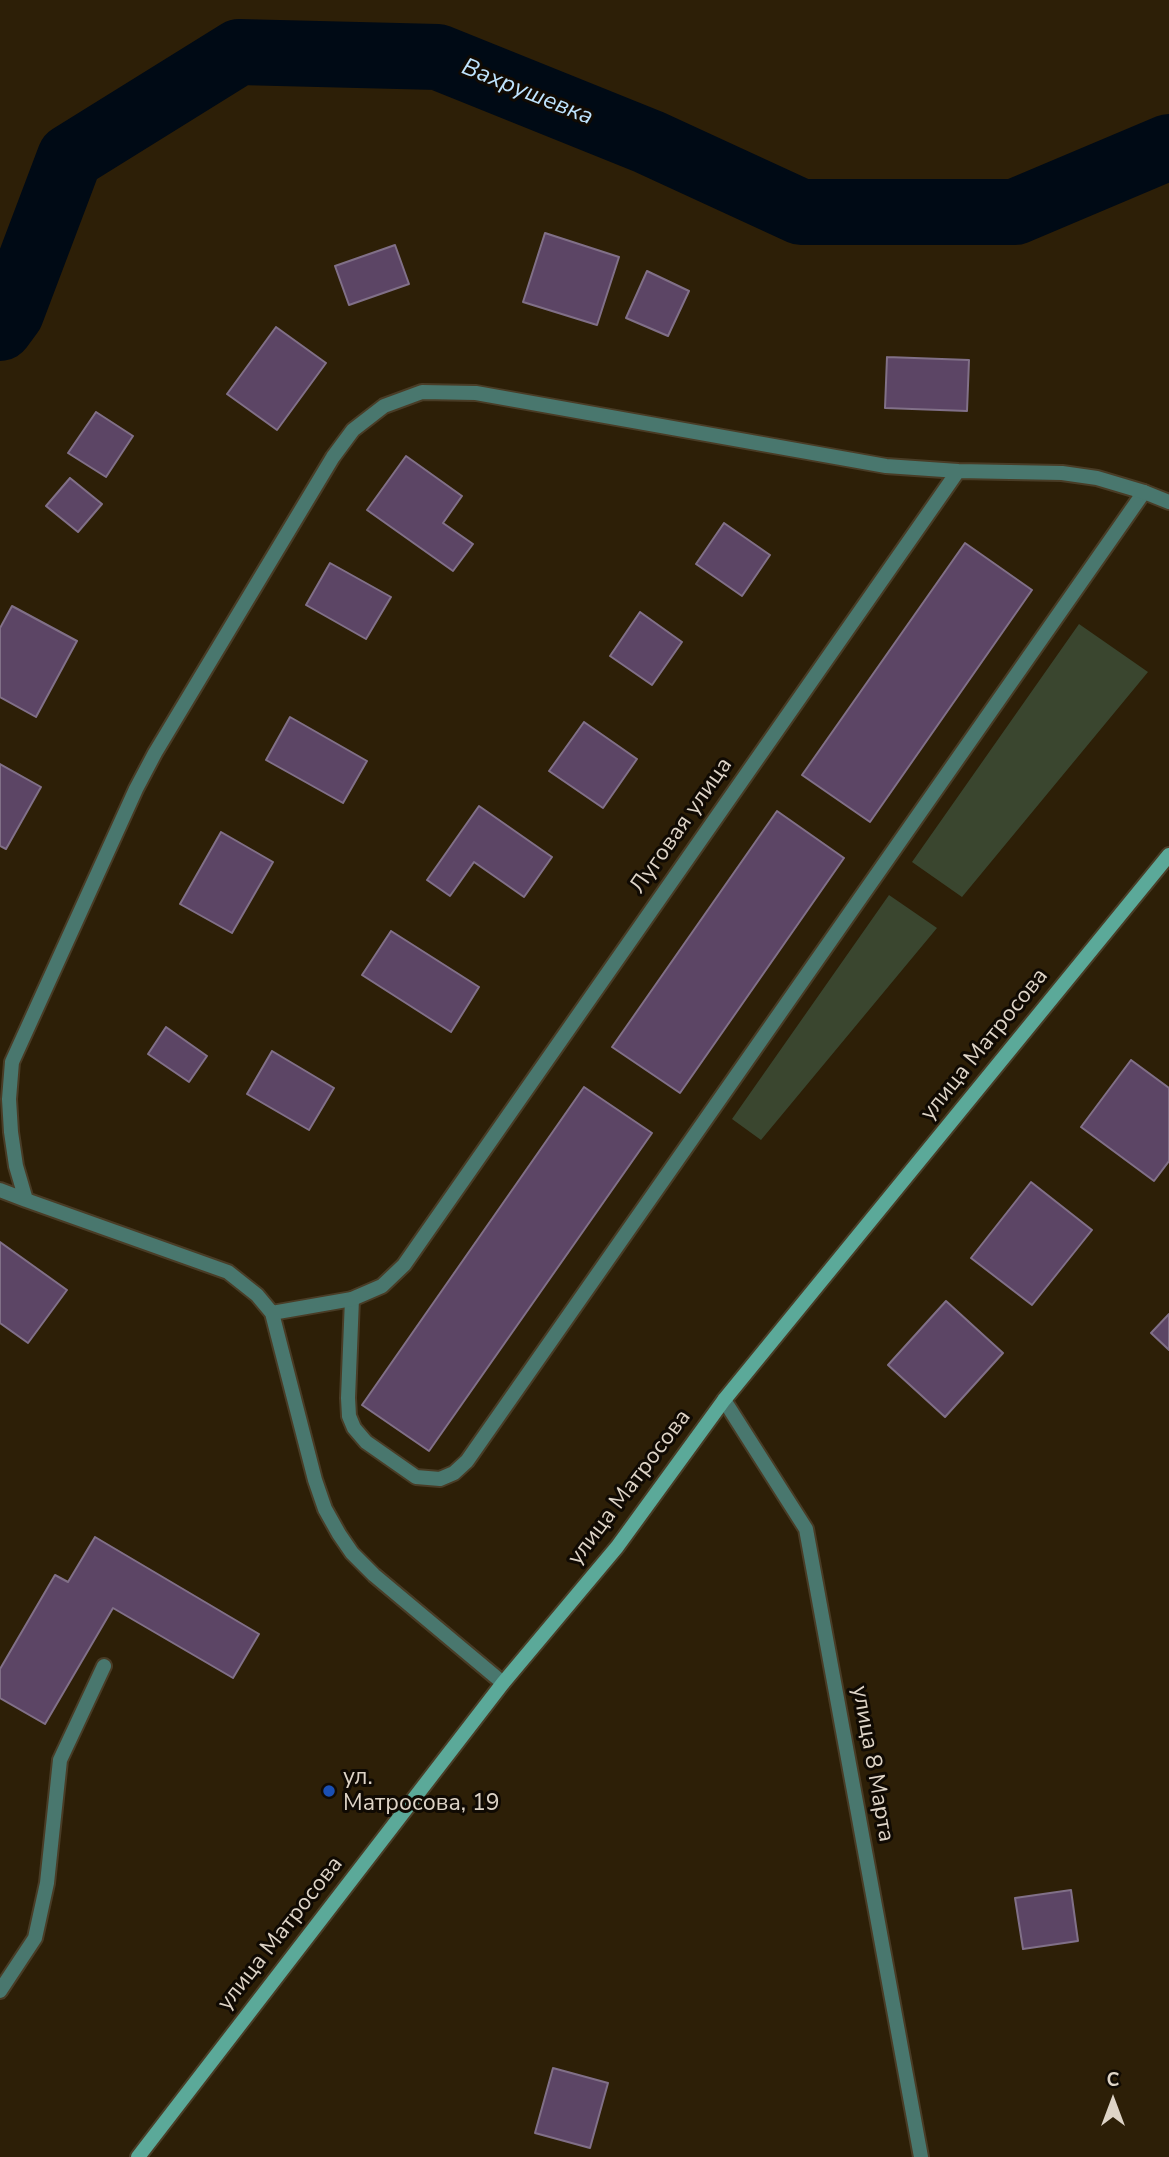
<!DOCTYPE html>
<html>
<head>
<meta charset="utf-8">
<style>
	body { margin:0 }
	#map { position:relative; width:1169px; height:2157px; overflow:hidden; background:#2d1f07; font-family:"Nunito Sans",sans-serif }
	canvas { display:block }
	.north { position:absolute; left:1078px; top:2066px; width:70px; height:70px; -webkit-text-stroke:5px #100a03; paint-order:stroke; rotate:0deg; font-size:19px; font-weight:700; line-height:28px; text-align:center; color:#ded4c7 }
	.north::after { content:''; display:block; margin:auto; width:24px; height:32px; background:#ded4c7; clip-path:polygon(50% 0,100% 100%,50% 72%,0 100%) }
</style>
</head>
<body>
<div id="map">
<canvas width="1169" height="2157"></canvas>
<div class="north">С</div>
</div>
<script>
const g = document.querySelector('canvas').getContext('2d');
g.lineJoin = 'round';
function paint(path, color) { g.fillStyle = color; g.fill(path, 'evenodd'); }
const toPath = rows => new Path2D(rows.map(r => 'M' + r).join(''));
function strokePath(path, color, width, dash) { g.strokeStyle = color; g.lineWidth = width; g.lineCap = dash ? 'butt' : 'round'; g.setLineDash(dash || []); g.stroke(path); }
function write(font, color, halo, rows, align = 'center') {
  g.font = font + ' "Nunito Sans",sans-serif'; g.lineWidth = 6; g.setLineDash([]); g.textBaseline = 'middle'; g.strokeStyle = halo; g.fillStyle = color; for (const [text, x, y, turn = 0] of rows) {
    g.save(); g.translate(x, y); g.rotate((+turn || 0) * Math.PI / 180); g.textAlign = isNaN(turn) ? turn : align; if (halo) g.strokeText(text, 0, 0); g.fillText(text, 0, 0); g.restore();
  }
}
paint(toPath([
	[1079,624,1148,672,962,897,912,862],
	[889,895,937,928,761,1140,732,1119]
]), '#3a462f');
strokePath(toPath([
	[0,328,11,313,70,157,239,52,438,57,649,142,801,212,1015,212,1169,147]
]), '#000a15', 66);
const building = toPath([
	[545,233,619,257,597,325,523,302,545,233],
	[395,245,409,284,349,305,335,266,395,245],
	[647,271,689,291,668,336,626,318,647,271],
	[276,327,326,363,277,430,227,394,276,327],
	[887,357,969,360,967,411,885,408,887,357],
	[96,412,133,436,106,477,68,453,96,412],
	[406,456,462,496,443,523,473,544,453,571,367,510,406,456],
	[70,478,102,504,78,532,46,506,70,478],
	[724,523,770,555,742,596,696,564,724,523],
	[965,543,1032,590,870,822,802,775,965,543],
	[330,563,391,597,366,639,306,605,330,563],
	[12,606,77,641,36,717,0,697,0,628,12,606],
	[640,612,682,642,652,685,610,656,640,612],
	[290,717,367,761,343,803,266,760,290,717],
	[584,722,637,759,603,808,549,771,584,722],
	[0,764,41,787,6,849,0,846,0,764],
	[479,806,552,857,524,897,474,862,450,896,427,880,479,806],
	[777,811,844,858,680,1093,612,1047,777,811],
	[221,832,273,862,232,933,180,904,221,832],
	[391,931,479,987,451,1032,362,975,391,931],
	[166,1027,207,1056,189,1082,148,1054,166,1027],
	[272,1051,334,1088,309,1130,247,1094,272,1051],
	[1131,1060,1169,1088,1169,1161,1154,1181,1081,1127,1131,1060],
	[584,1087,652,1133,429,1451,362,1405,584,1087],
	[1031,1182,1092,1230,1032,1305,971,1258,1031,1182],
	[0,1242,67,1290,28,1343,0,1323,0,1242],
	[946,1301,1003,1353,945,1417,888,1365,946,1301],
	[1169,1314,1169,1350,1151,1333,1169,1314],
	[95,1537,259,1634,233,1678,113,1608,45,1724,0,1698,0,1669,55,1575,68,1582,95,1537],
	[1071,1890,1078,1941,1023,1949,1015,1898,1071,1890],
	[553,2068,608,2083,590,2148,535,2133,553,2068]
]);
paint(building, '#5c4565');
strokePath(building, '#817088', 2);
const lane = toPath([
	[352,1299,348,1398,349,1416,354,1428,366,1442,416,1477,440,1479,454,1473,467,1461,1144,492],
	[0,1991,35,1938,47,1883,60,1760,104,1666]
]);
const street = toPath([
	[0,1190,26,1200,16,1166,11,1132,9,1099,12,1062,136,789,155,753,333,457,353,430,384,406,422,392,476,393,886,466,958,471],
	[26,1200,228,1272,257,1295,272,1313,315,1480,325,1509,339,1534,352,1553,374,1575,503,1683],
	[272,1313,352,1299,382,1286,404,1265,958,471,1062,473,1097,478,1144,492,1169,502],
	[724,1400,806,1529,921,2157]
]);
const secondary = toPath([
	[138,2157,503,1683,617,1547,724,1400,1169,855]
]);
strokePath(lane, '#493c26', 18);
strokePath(street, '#493c26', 18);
strokePath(secondary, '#493c26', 18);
strokePath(lane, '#49776e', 14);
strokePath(street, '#49776e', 14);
strokePath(secondary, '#5ba999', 14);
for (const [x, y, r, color] of [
	[329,1791,7,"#1a4fb4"]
]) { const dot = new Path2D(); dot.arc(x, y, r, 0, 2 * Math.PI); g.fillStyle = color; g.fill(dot); strokePath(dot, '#100a03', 2.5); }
write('23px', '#ded4c7', '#100a03', [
	["Луговая улица",682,826,-55],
	["улица Матросова",985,1045,-51],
	["улица Матросова",630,1488,-53],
	["улица 8 Марта",872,1764,80],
	["улица Матросова",281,1934,-52]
]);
write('23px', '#ded4c7', '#100a03', [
	["ул.",343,1778],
	["Матросова, 19",343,1804]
], 'left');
write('italic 24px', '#bfe4fe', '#100a03', [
	["Вахрушевка",527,93,22]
]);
</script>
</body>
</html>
